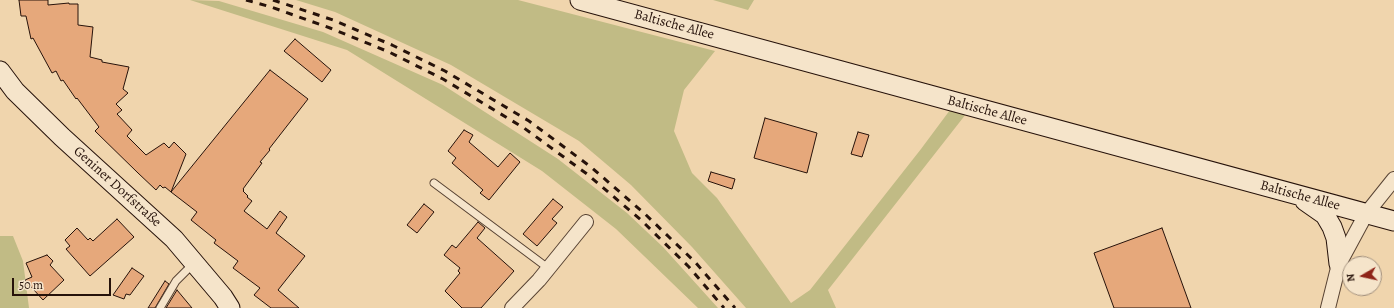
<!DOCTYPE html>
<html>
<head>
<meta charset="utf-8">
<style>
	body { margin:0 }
	#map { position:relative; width:1394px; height:308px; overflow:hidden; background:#f0d5ad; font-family:Alegreya,serif }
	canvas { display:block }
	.north { position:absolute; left:1342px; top:256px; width:40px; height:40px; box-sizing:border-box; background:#f5e4ca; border:1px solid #a2907d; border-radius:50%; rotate:261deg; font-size:11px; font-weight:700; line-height:16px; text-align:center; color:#26120a }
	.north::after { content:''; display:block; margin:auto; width:14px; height:18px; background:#8f2418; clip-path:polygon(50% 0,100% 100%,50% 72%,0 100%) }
	.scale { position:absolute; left:12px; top:278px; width:99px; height:18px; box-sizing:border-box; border:2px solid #26120a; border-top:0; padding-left:5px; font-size:12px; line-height:14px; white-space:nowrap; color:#26120a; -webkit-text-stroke:3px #f5e4ca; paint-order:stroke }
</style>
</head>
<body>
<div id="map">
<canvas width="1394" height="308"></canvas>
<div class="north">N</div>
<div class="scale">50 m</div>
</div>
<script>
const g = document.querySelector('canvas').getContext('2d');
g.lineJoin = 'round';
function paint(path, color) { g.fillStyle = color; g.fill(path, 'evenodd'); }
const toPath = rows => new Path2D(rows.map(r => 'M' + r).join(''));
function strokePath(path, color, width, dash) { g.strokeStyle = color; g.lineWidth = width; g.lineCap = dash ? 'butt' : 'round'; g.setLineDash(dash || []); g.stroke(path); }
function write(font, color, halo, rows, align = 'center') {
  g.font = font + ' Alegreya,serif'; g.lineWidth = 3; g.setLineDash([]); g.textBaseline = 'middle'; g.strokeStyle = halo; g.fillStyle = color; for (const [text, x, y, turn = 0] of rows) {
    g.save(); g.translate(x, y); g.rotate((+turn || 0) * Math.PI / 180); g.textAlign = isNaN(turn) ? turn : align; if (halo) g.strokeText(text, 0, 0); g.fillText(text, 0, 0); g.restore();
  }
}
paint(toPath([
	[190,0,219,1,323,32,443,85,558,159,627,213,663,247,718,308,698,308,616,229,542,171,347,50],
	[296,0,518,0,715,51,684,90,674,131,692,173,717,198,791,303,810,290,921,149,950,110,966,114,828,290,836,308,746,308,692,247,631,185,579,141,451,65,335,12],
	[713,0,754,0,748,10],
	[0,236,13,236,23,261,29,308,0,308]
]), '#c1bb85');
const building = toPath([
	[19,0,48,0,48,5,69,3,69,4,78,4,78,25,93,27,90,57,102,60,102,62,129,67,123,89,128,93,116,104,122,110,117,114,132,130,127,136,146,155,164,143,169,148,174,142,186,154,171,192,165,187,163,188,160,185,156,190,138,173,95,131,99,127,77,98,76,99,63,80,61,81,56,71,52,73,33,38,31,39,26,16,21,16,19,0],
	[295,39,331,70,322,82,284,51,295,39],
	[270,70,308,99,269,149,270,150,260,162,262,163,243,189,244,190,243,191,248,196,247,197,252,201,244,211,267,229,280,211,287,217,276,233,305,256,278,290,299,308,271,308,254,295,260,288,233,268,238,261,214,243,216,240,191,220,197,212,171,192,270,70],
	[765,118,817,133,807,173,754,158,765,118],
	[464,130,473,135,469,142,498,167,510,153,520,162,489,200,480,193,483,190,452,163,456,158,448,151,464,130],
	[858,132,869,135,862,157,851,154,858,132],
	[711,172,735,179,732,189,708,181,711,172],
	[553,199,563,207,552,219,557,223,537,246,523,234,553,199],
	[424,204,434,212,417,233,407,225,424,204],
	[117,219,134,237,90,276,66,249,70,246,65,240,77,228,88,240,90,238,93,241,117,219],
	[478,222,485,228,477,238,514,271,481,308,462,308,445,291,460,273,458,271,460,268,444,255,452,245,456,248,478,222],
	[1162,228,1191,308,1114,308,1094,253,1162,228],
	[47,255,53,261,50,265,64,280,43,300,25,280,32,277,26,263,47,255],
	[132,268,144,276,130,295,126,294,124,299,113,295,132,268],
	[165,281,169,284,155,308,148,308,165,281],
	[177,290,192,308,166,308,177,290]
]);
paint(building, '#e6a87b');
strokePath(building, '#26120a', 1);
const lane = toPath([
	[434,183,548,268],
	[160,308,176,281,194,263]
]);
const street = toPath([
	[512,308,539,280,586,222],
	[1328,308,1339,264,1366,214,1394,179]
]);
const secondary = toPath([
	[580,0,1394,221],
	[0,71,15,91,62,137,174,239,223,297,230,308],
	[1305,201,1325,215,1332,227,1336,238,1339,264]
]);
strokePath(lane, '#584333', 9);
strokePath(street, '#584333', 16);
strokePath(secondary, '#26120a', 21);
strokePath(lane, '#f5e4ca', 7);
strokePath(street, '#f5e4ca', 14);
strokePath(secondary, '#f5e4ca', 19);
strokePath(toPath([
	[246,0,271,7,330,28,389,52,443,79,524,128,587,174,641,220,689,267,724,308],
	[273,0,333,20,392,45,445,71,529,121,591,167,645,214,695,262,735,308]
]), '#26120a', 3, [7, 7]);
write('14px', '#26120a', '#f5e4ca', [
	["Baltische Allee",674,25,15],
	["Baltische Allee",987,111,15],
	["Geniner Dorfstraße",117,187,42],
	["Baltische Allee",1300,196,15]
]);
</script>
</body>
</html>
